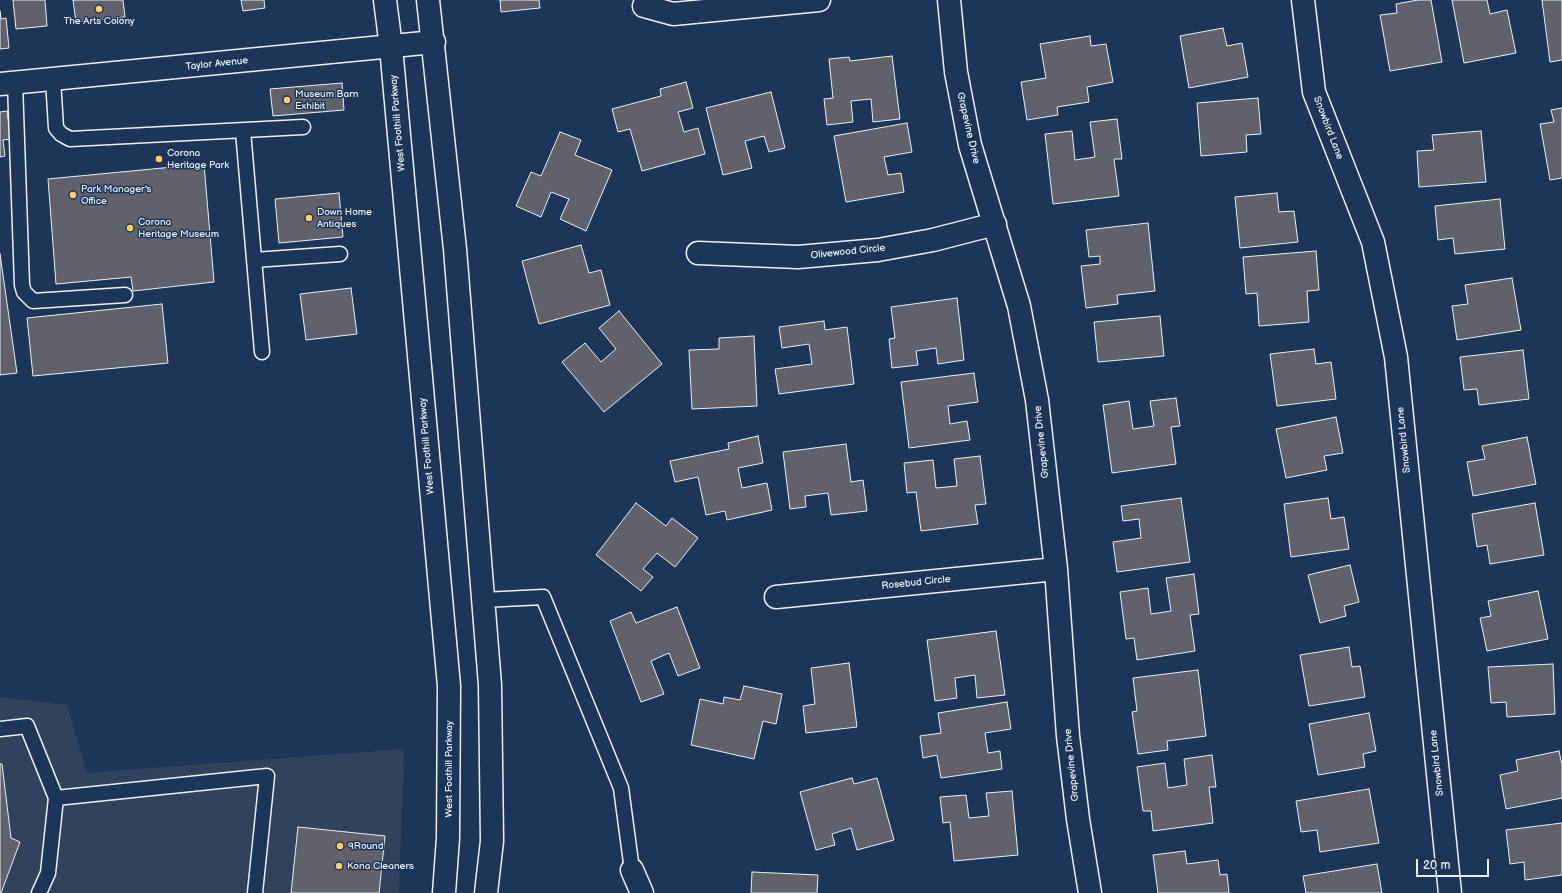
<!DOCTYPE html>
<html>
<head>
<meta charset="utf-8">
<style>
	body { margin:0 }
	#map { position:relative; width:1562px; height:893px; overflow:hidden; background:#1d3557; font-family:"Balsamiq Sans",sans-serif }
	canvas { display:block }
	.scale { position:absolute; left:1416px; top:859px; width:73px; height:18px; box-sizing:border-box; border:2px solid #e8f1f8; border-top:0; padding-left:5px; font-size:12px; line-height:14px; white-space:nowrap; color:#e8f1f8; -webkit-text-stroke:3px #1d3557; paint-order:stroke }
</style>
</head>
<body>
<div id="map">
<canvas width="1562" height="893"></canvas>
<div class="scale">20 m</div>
</div>
<script>
const g = document.querySelector('canvas').getContext('2d');
g.lineJoin = 'round';
function paint(path, color) { g.fillStyle = color; g.fill(path, 'evenodd'); }
const toPath = rows => new Path2D(rows.map(r => 'M' + r).join(''));
function strokePath(path, color, width, dash) { g.strokeStyle = color; g.lineWidth = width; g.lineCap = dash ? 'butt' : 'round'; g.setLineDash(dash || []); g.stroke(path); }
function write(font, color, halo, rows, align = 'center') {
  g.font = font + ' "Balsamiq Sans",sans-serif'; g.lineWidth = 3; g.setLineDash([]); g.textBaseline = 'middle'; g.strokeStyle = halo; g.fillStyle = color; for (const [text, x, y, turn = 0] of rows) {
    g.save(); g.translate(x, y); g.rotate((+turn || 0) * Math.PI / 180); g.textAlign = isNaN(turn) ? turn : align; if (halo) g.strokeText(text, 0, 0); g.fillText(text, 0, 0); g.restore();
  }
}
paint(toPath([
	[0,697,67,705,87,773,404,749,399,893,0,893]
]), '#31425d');
const building = toPath([
	[13,0,45,0,47,26,16,29,13,0],
	[73,0,123,0,125,17,76,22,73,0],
	[241,0,264,0,265,8,243,11,241,0],
	[500,0,539,0,540,8,501,12,500,0],
	[1418,0,1431,0,1442,62,1390,71,1380,15,1397,13,1396,4,1418,0],
	[1452,0,1487,0,1490,14,1507,10,1516,53,1464,63,1452,0],
	[1542,0,1562,0,1562,60,1550,62,1542,0],
	[0,11,1,19,6,18,9,48,0,49,0,11],
	[1223,28,1227,46,1242,43,1248,77,1189,88,1180,36,1223,28],
	[1090,36,1091,46,1106,44,1113,82,1087,87,1089,102,1057,107,1058,115,1027,120,1021,82,1046,78,1040,44,1090,36],
	[892,56,900,119,873,122,871,99,851,101,853,122,827,125,824,99,833,98,829,59,849,57,850,61,892,56],
	[686,82,693,108,678,112,684,132,698,128,705,154,642,171,630,129,618,132,612,109,661,96,660,89,686,82],
	[342,83,344,110,273,116,270,89,342,83],
	[771,92,785,148,769,152,764,136,745,141,752,168,723,175,706,108,771,92],
	[1258,98,1261,134,1246,135,1247,152,1201,156,1197,103,1258,98],
	[1562,108,1562,178,1550,180,1540,124,1554,122,1551,110,1562,108],
	[7,111,11,139,3,140,5,156,0,157,0,112,7,111],
	[1117,119,1122,159,1114,159,1119,196,1053,204,1045,134,1072,131,1075,160,1095,157,1090,122,1117,119],
	[907,123,912,152,884,157,888,175,901,173,904,192,846,202,834,136,907,123],
	[1481,131,1486,182,1419,187,1417,151,1434,150,1432,135,1481,131],
	[560,132,581,140,575,155,612,170,586,231,560,219,569,199,551,192,541,217,516,206,531,172,541,176,560,132],
	[204,164,214,282,133,291,131,277,56,284,48,179,204,164],
	[339,193,343,237,279,243,275,199,339,193],
	[1277,193,1279,212,1294,211,1298,242,1240,248,1235,197,1277,193],
	[1500,199,1505,249,1455,254,1453,238,1438,240,1435,206,1500,199],
	[1148,223,1155,291,1117,295,1118,304,1086,308,1081,266,1100,264,1100,256,1089,257,1086,230,1148,223],
	[581,245,589,273,601,270,610,305,539,324,522,261,581,245],
	[1316,251,1319,290,1307,291,1309,322,1259,326,1257,293,1246,294,1243,257,1316,251],
	[0,254,17,373,0,375,0,254],
	[1512,278,1521,330,1457,340,1452,306,1468,304,1465,285,1512,278],
	[351,288,357,334,306,340,300,294,351,288],
	[957,298,964,360,938,364,936,348,916,351,918,365,892,368,889,339,895,338,891,307,957,298],
	[162,304,168,363,33,376,27,318,162,304],
	[619,311,662,364,604,412,562,362,585,343,601,362,616,349,599,328,619,311],
	[1160,316,1164,356,1098,362,1094,322,1160,316],
	[824,321,825,330,847,327,854,384,779,394,775,369,812,364,809,344,782,348,779,327,824,321],
	[754,336,757,406,692,409,689,350,719,349,719,338,754,336],
	[1314,349,1316,364,1331,362,1336,399,1277,406,1270,354,1314,349],
	[1523,350,1529,399,1479,405,1477,389,1464,390,1460,357,1523,350],
	[974,373,978,402,948,406,950,424,967,421,970,440,909,448,901,382,974,373],
	[1176,398,1180,426,1171,427,1176,464,1112,473,1103,405,1129,401,1133,429,1154,426,1150,401,1176,398],
	[1336,417,1343,453,1324,456,1327,470,1286,478,1276,429,1336,417],
	[758,436,763,463,738,468,742,488,767,483,772,510,727,520,725,511,706,515,698,477,675,482,670,461,729,449,728,443,758,436],
	[1527,437,1536,484,1473,496,1467,462,1485,459,1482,446,1527,437],
	[846,444,851,482,863,480,867,511,831,515,828,493,805,496,806,507,790,509,783,452,846,444],
	[980,456,986,504,975,505,978,524,921,531,916,492,907,493,904,463,933,460,936,488,957,486,954,459,980,456],
	[1181,498,1190,562,1117,572,1113,542,1141,538,1139,519,1123,521,1121,506,1181,498],
	[1328,498,1331,519,1344,517,1349,549,1291,557,1284,504,1328,498],
	[636,503,666,526,672,518,698,538,675,567,657,553,643,569,653,577,641,591,596,555,636,503],
	[1535,503,1544,555,1490,564,1487,545,1477,547,1472,514,1535,503],
	[1350,565,1359,602,1344,606,1346,616,1320,623,1308,575,1350,565],
	[1194,574,1199,614,1190,615,1195,651,1137,660,1134,638,1126,639,1120,592,1148,588,1151,614,1171,611,1166,578,1194,574],
	[1538,591,1548,639,1487,651,1480,618,1491,616,1488,601,1538,591],
	[677,607,700,668,678,676,669,653,651,661,664,694,641,702,610,621,631,612,636,623,677,607],
	[996,631,1005,695,977,698,975,675,955,678,957,698,935,701,927,640,996,631],
	[1349,647,1352,667,1360,666,1365,697,1309,706,1300,655,1349,647],
	[849,663,857,727,806,733,803,706,815,704,811,668,849,663],
	[1553,664,1555,714,1507,717,1506,702,1491,703,1488,667,1553,664],
	[1198,670,1206,736,1167,741,1168,750,1138,754,1132,712,1137,711,1133,678,1198,670],
	[744,686,782,694,776,724,763,721,754,759,691,745,700,699,723,704,724,697,740,700,744,686],
	[1007,702,1011,729,985,733,988,753,1000,751,1002,769,941,778,937,755,923,758,920,736,941,733,938,713,1007,702],
	[1369,713,1376,751,1363,754,1365,767,1318,775,1309,724,1369,713],
	[1559,751,1562,765,1562,798,1506,809,1500,775,1518,771,1516,760,1559,751],
	[1212,755,1216,787,1209,787,1213,823,1153,831,1151,811,1143,811,1137,767,1165,763,1168,788,1187,785,1184,759,1212,755],
	[0,764,2,764,11,838,20,842,1,893,0,893,0,764],
	[852,778,854,784,877,778,894,840,857,850,851,828,832,834,835,845,816,850,800,792,852,778],
	[1369,789,1379,843,1320,852,1317,830,1301,832,1296,801,1369,789],
	[1012,791,1018,855,954,861,950,822,943,823,940,797,966,795,969,818,989,816,986,793,1012,791],
	[1562,823,1562,875,1525,880,1524,862,1510,864,1506,830,1562,823],
	[298,827,385,836,379,893,291,893,298,827],
	[1185,851,1187,864,1218,860,1220,875,1227,874,1229,893,1158,893,1153,855,1185,851],
	[1377,864,1382,893,1306,893,1303,876,1377,864],
	[752,872,818,875,817,893,751,893,752,872]
]);
paint(building, '#61616b');
strokePath(building, '#e8f1f8', 1);
const service = toPath([
	[53,79,56,128,61,134,70,139,303,127],
	[15,83,22,285,24,292,33,301,125,295],
	[243,131,262,352],
	[254,260,340,254],
	[483,600,543,597,621,788,632,870],
	[0,729,27,726,56,798,48,873,39,893],
	[56,798,267,776,255,893]
]);
const minor = toPath([
	[949,0,956,72,970,145,1019,306,1037,400,1056,569,1068,736,1078,819,1090,893],
	[1303,0,1314,92,1373,242,1396,357,1450,893],
	[0,84,434,42],
	[698,253,798,257,878,250,933,240,995,224],
	[776,597,1056,569],
	[632,870,642,893]
]);
const tertiary = toPath([
	[644,6,673,14,819,0]
]);
const primary = toPath([
	[385,0,391,47,449,686,448,838,444,893],
	[428,0,455,249,490,685,492,841,486,893]
]);
strokePath(service, '#e8f1f8', 17);
strokePath(minor, '#e8f1f8', 25);
strokePath(tertiary, '#e8f1f8', 25);
strokePath(primary, '#e8f1f8', 25);
strokePath(service, '#1d3557', 14);
strokePath(minor, '#1d3557', 22);
strokePath(tertiary, '#1d3557', 22);
strokePath(primary, '#1d3557', 22);
for (const [x, y, r, color] of [
	[99,9,4,"#ffd166"],
	[287,100,4,"#ffd166"],
	[159,159,4,"#ffd166"],
	[73,195,4,"#ffd166"],
	[309,218,4,"#ffd166"],
	[130,228,4,"#ffd166"],
	[340,846,4,"#ffd166"],
	[339,866,4,"#ffd166"]
]) { const dot = new Path2D(); dot.arc(x, y, r, 0, 2 * Math.PI); g.fillStyle = color; g.fill(dot); strokePath(dot, '#1d3557', 1.5); }
write('10px', '#e8f1f8', '#1d3557', [
	["The Arts Colony",99,21,"center"],
	["Museum Barn",295,94],
	["Exhibit",295,106],
	["Corona",167,153],
	["Heritage Park",167,165],
	["Park Manager's",81,189],
	["Office",81,201],
	["Down Home",317,212],
	["Antiques",317,224],
	["Corona",138,222],
	["Heritage Museum",138,234],
	["9Round",348,846],
	["Kona Cleaners",347,866]
], 'left');
write('10px', '#e8f1f8', '#1d3557', [
	["Taylor Avenue",217,64,-6],
	["West Foothill Parkway",398,123,-95],
	["Grapevine Drive",968,128,77],
	["Snowbird Lane",1328,128,69],
	["Olivewood Circle",848,252,-6],
	["Snowbird Lane",1404,440,-96],
	["Grapevine Drive",1042,442,-96],
	["West Foothill Parkway",427,446,-95],
	["Rosebud Circle",916,583,-6],
	["Snowbird Lane",1437,763,-96],
	["Grapevine Drive",1072,765,-96],
	["West Foothill Parkway",449,769,-90]
]);
</script>
</body>
</html>
